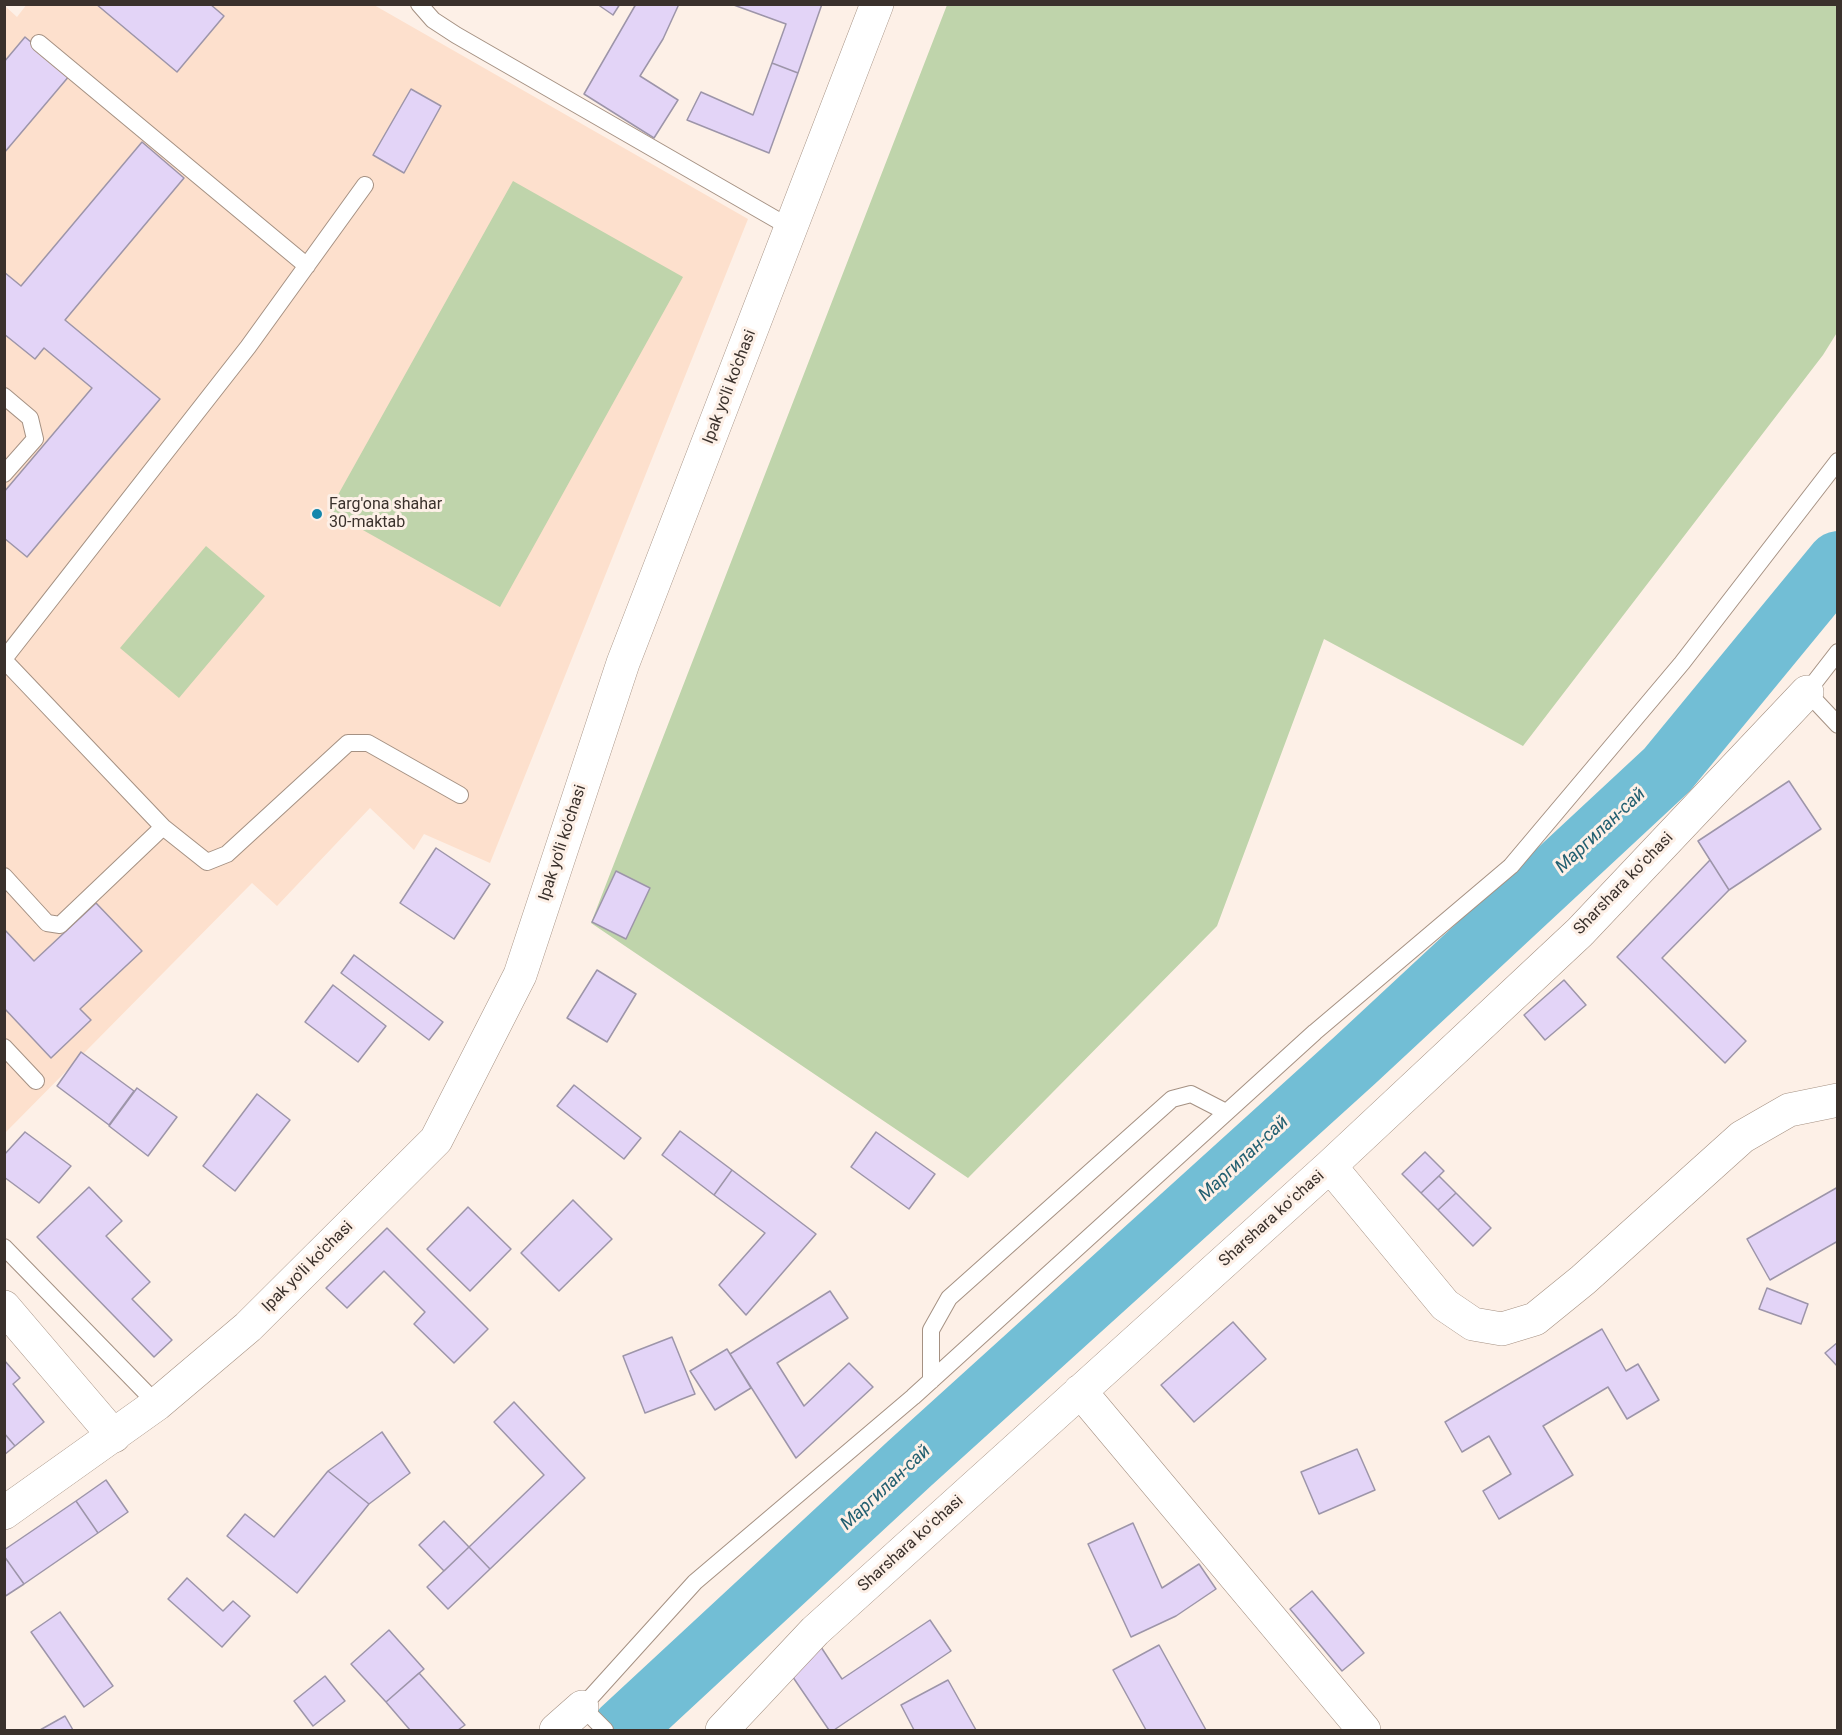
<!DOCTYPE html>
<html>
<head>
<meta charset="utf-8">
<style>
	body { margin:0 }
	#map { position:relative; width:1842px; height:1735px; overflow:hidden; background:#fdf0e7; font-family:Roboto,sans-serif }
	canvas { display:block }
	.frame { position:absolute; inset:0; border:6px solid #3a312c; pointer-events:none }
</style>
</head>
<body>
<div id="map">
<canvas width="1842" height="1735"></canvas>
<div class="frame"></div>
</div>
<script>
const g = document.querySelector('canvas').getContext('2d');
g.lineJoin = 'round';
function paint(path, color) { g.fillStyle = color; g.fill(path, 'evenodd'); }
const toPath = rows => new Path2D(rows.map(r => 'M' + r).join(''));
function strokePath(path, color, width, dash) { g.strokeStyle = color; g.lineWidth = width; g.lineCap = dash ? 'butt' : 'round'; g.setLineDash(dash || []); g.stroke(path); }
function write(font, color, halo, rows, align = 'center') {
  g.font = font + ' Roboto,sans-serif'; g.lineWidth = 6; g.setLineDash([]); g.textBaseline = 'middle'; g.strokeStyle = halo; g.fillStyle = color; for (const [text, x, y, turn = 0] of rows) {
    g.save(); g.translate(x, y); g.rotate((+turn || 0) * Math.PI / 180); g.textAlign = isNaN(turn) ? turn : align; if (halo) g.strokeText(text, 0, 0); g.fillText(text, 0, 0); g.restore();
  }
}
paint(toPath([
	[27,4,374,5,748,219,490,863,424,834,414,850,370,808,277,906,252,883,5,1133,5,6,17,17]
]), '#fde0cd');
paint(toPath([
	[947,5,1837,5,1838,331,1823,355,1523,746,1324,639,1217,926,968,1178,591,923],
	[513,181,683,277,500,607,329,511],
	[206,546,265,596,179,698,120,648]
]), '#bfd4ab');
strokePath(toPath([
	[622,1730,909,1464,1354,1061,1667,770,1838,562]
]), '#72bed5', 62);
const building = toPath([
	[96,4,210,4,224,16,177,72,96,4],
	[597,4,620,4,613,15,597,4],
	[636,4,679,4,663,39,640,76,678,100,654,138,584,94,636,4],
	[731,4,822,4,798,73,772,63,786,24,731,4],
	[25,37,70,75,4,153,4,62,25,37],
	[772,63,798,73,769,153,687,120,701,92,753,115,772,63],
	[411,89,441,106,404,173,373,155,411,89],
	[142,142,184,178,65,320,160,399,27,557,4,538,4,492,92,388,44,348,35,359,4,334,4,272,21,286,142,142],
	[1789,781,1821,829,1729,890,1698,841,1789,781],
	[436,848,490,884,454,939,400,903,436,848],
	[1710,860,1729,890,1662,958,1746,1041,1725,1063,1617,957,1710,860],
	[616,871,650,888,626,939,592,922,616,871],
	[96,903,142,951,80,1009,91,1020,51,1058,4,1008,4,929,34,961,96,903],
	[354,955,443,1022,429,1040,341,973,354,955],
	[597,970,636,994,607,1042,567,1018,597,970],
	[1564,980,1586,1005,1545,1040,1524,1015,1564,980],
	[333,985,386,1026,358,1062,305,1022,333,985],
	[81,1052,134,1091,109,1125,57,1086,81,1052],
	[574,1085,641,1138,624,1159,557,1106,574,1085],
	[137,1088,177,1117,148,1156,109,1126,137,1088],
	[257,1094,290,1120,235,1191,203,1166,257,1094],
	[680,1131,732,1170,714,1195,662,1155,680,1131],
	[25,1132,71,1166,39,1203,4,1177,4,1155,25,1132],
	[876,1132,935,1174,909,1209,851,1167,876,1132],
	[1425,1152,1444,1171,1421,1193,1402,1174,1425,1152],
	[732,1170,816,1234,746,1315,719,1285,765,1233,714,1195,732,1170],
	[1439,1176,1456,1193,1438,1210,1421,1193,1439,1176],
	[89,1187,122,1221,106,1236,150,1282,132,1299,172,1340,154,1357,37,1237,89,1187],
	[1838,1187,1838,1241,1770,1280,1747,1239,1838,1187],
	[1456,1193,1491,1228,1473,1246,1438,1210,1456,1193],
	[573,1200,612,1239,559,1291,521,1253,573,1200],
	[468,1207,511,1249,470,1291,427,1249,468,1207],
	[387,1228,488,1329,454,1363,414,1324,425,1312,384,1271,347,1308,326,1288,387,1228],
	[1767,1288,1808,1304,1801,1324,1759,1309,1767,1288],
	[830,1291,848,1318,777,1363,804,1406,849,1363,873,1387,796,1458,730,1354,830,1291],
	[1233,1322,1266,1359,1194,1422,1161,1385,1233,1322],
	[1602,1329,1626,1371,1638,1364,1659,1400,1627,1419,1608,1387,1543,1426,1573,1475,1499,1519,1483,1491,1511,1474,1489,1436,1462,1452,1445,1422,1602,1329],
	[672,1337,695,1394,645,1413,623,1356,672,1337],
	[1838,1342,1838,1367,1825,1353,1838,1342],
	[727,1349,751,1388,715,1410,690,1371,727,1349],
	[4,1360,20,1378,13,1384,44,1422,15,1446,4,1433,4,1360],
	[514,1402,585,1478,490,1569,469,1547,544,1475,494,1422,514,1402],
	[382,1432,410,1473,369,1504,328,1471,382,1432],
	[4,1433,15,1446,4,1455,4,1433],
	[1357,1449,1375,1490,1319,1514,1301,1472,1357,1449],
	[328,1471,369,1504,297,1593,227,1536,245,1514,274,1537,328,1471],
	[106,1480,128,1512,98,1533,76,1501,106,1480],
	[76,1501,98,1533,24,1584,4,1556,4,1550,76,1501],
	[444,1521,469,1547,444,1571,419,1545,444,1521],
	[1133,1523,1162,1588,1199,1564,1216,1589,1176,1616,1131,1637,1088,1544,1133,1523],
	[469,1547,490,1569,448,1609,427,1587,469,1547],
	[4,1556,24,1584,4,1597,4,1556],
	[187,1578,223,1611,233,1601,250,1616,222,1647,168,1599,187,1578],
	[1312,1591,1364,1653,1342,1671,1290,1609,1312,1591],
	[60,1612,113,1686,84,1707,31,1632,60,1612],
	[930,1620,951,1651,834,1730,829,1730,786,1667,819,1644,842,1679,930,1620],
	[389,1630,424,1669,386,1702,351,1664,389,1630],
	[1159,1645,1206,1730,1146,1730,1113,1670,1159,1645],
	[419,1673,465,1725,458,1730,410,1730,386,1702,419,1673],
	[325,1676,345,1701,313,1726,294,1701,325,1676],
	[948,1680,976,1730,914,1730,901,1705,948,1680],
	[65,1716,73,1730,40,1730,65,1716]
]);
paint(building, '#e3d4f7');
strokePath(building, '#9d95a9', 1.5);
const service = toPath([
	[419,4,433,20,456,35,791,228],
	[39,43,307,266],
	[4,396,30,418,35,439,4,474],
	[1838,652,1807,692,1838,725],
	[4,659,248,347,365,185],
	[4,660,163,827,207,862,227,854,348,743,368,743,460,795],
	[4,876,47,923,60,925,163,827],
	[4,1047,36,1081],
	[4,1247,157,1404],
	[931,1381,931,1330,949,1298,1172,1099,1191,1094,1226,1112],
	[605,1730,582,1707,695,1582,913,1397,1315,1032,1511,866,1682,663,1838,461]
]);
const minor = toPath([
	[1330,1166,1445,1305,1473,1324,1502,1329,1535,1319,1583,1280,1742,1137,1789,1110,1838,1100],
	[4,1307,114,1436],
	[1080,1391,1364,1730],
	[556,1730,582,1707],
	[722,1730,815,1631,1330,1166,1580,932,1807,692]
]);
const secondary = toPath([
	[4,1513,157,1404,248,1327,436,1140,520,975,623,663,877,4]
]);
strokePath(service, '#a59183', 18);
strokePath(minor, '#a59183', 34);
strokePath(secondary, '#a59183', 34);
strokePath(service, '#fff', 16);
strokePath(minor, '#fff', 33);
strokePath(secondary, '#fff', 33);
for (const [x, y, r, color] of [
	[317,514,6,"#1486ac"]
]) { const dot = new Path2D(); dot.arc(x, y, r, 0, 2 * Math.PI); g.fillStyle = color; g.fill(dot); strokePath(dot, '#fdf0e7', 2); }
write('16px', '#3a312c', '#fdf0e7', [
	["Ipak yo'li ko'chasi",730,387,-69],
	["Ipak yo'li ko'chasi",563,843,-72],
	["Sharshara koʻchasi",1624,884,-46],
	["Sharshara koʻchasi",1272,1219,-42],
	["Ipak yo'li ko'chasi",308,1267,-45],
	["Sharshara koʻchasi",911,1544,-42]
]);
write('16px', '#3a312c', '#fdf0e7', [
	["Farg'ona shahar",329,505],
	["30-maktab",329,523]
], 'left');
write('italic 18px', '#225f70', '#fdf0e7', [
	["Маргилан-сай",1601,831,-43],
	["Маргилан-сай",1244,1159,-43],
	["Маргилан-сай",886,1488,-43]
]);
</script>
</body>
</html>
